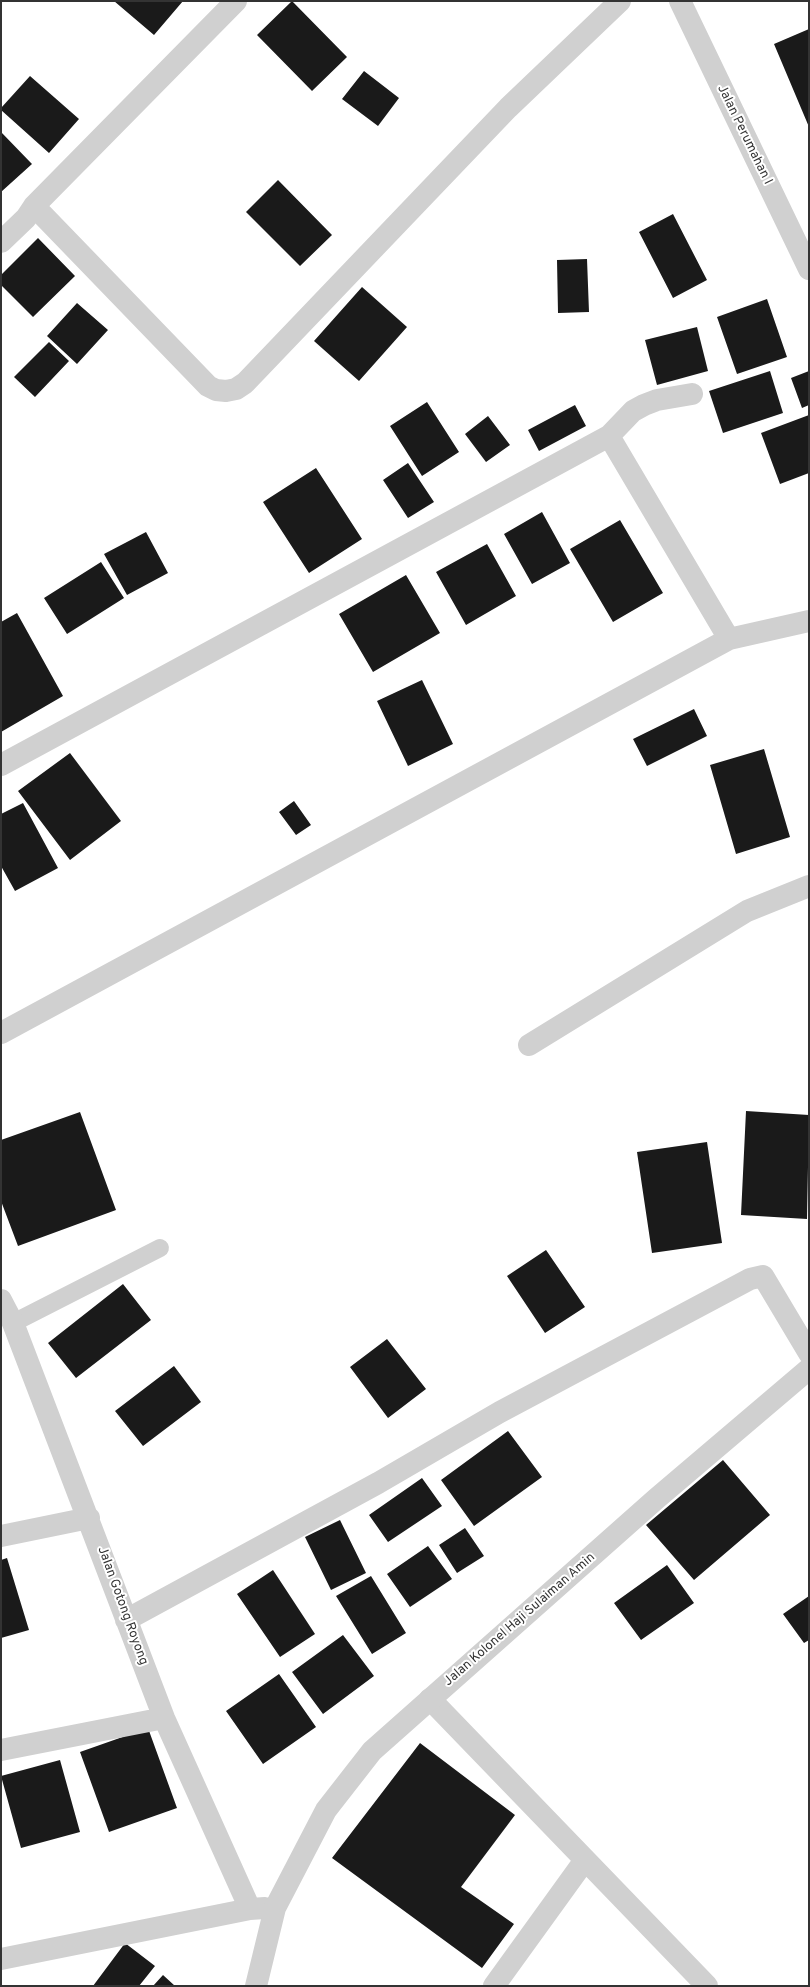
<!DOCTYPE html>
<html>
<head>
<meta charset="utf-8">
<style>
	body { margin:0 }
	#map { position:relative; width:810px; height:1987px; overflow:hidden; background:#fff; font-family:Overpass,sans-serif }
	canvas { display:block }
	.frame { position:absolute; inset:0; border:2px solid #333; pointer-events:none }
</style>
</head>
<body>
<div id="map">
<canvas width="810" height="1987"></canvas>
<div class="frame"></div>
</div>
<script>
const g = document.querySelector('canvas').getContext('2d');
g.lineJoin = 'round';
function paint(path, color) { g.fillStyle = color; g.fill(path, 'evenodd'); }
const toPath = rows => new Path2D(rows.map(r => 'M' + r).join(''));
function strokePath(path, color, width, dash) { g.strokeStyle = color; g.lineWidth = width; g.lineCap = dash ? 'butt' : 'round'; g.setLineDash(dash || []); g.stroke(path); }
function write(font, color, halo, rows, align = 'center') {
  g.font = font + ' Overpass,sans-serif'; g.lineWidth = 4; g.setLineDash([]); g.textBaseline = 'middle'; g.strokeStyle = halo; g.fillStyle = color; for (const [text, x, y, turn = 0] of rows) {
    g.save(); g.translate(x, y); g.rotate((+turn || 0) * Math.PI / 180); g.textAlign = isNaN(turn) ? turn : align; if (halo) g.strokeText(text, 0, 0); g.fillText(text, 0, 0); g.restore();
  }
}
paint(toPath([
	[114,1,183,1,154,35],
	[292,1,347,57,312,91,257,35],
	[809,29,809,127,774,44],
	[364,71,399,98,378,126,342,99],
	[30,76,79,119,49,153,1,110,1,108],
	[1,132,32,164,1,192],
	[278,180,332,235,300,266,246,212],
	[673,214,707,280,673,298,639,232],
	[38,238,75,276,33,317,1,285,1,275],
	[587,259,589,312,558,313,557,260],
	[362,287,407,327,359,381,314,341],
	[767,299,787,357,737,374,717,317],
	[77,303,108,330,77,364,47,336],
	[697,327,708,371,657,385,645,340],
	[49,342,69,361,35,397,14,377],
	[770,371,783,413,723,433,709,391],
	[809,371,809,405,802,408,791,378],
	[427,402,459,452,422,476,390,426],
	[575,405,586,426,539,451,528,430],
	[809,415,809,473,780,484,761,433],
	[488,416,510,445,486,462,465,434],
	[408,463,434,502,408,518,383,480],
	[316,468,362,539,309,573,263,502],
	[542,512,570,563,532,584,504,534],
	[620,520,663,593,613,622,570,549],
	[146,532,168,573,127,595,104,554],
	[487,544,516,596,466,625,436,572],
	[101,562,124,598,67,634,44,598],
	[406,575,440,633,373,672,339,614],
	[17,613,63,696,1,732,1,622],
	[422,680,453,744,408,766,377,701],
	[694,709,707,736,647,766,633,739],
	[764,749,790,837,736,854,710,765],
	[70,753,121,821,70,860,18,791],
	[294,801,311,825,296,835,279,812],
	[23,803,58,868,15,891,1,866,1,814],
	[746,1111,809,1115,807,1219,741,1215],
	[80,1112,116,1210,18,1246,1,1201,1,1140],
	[707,1142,722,1243,652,1253,637,1152],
	[546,1250,585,1307,545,1333,507,1276],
	[123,1284,151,1320,76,1378,48,1343],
	[387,1339,426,1389,388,1418,350,1367],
	[174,1366,201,1402,143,1446,115,1411],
	[508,1431,542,1477,474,1526,441,1480],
	[723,1460,770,1515,694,1580,646,1525],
	[422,1478,442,1506,388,1542,369,1515],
	[340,1520,366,1573,331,1590,305,1537],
	[465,1528,484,1556,457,1573,439,1545],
	[428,1546,452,1579,410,1607,387,1574],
	[7,1558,29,1630,1,1638,1,1560],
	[667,1565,694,1603,641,1640,614,1603],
	[273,1570,315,1634,280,1657,237,1594],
	[371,1576,406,1633,372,1654,336,1596],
	[809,1596,809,1640,804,1643,783,1614],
	[343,1635,374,1676,323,1714,292,1672],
	[279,1674,316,1727,263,1764,226,1711],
	[148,1728,177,1808,109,1832,80,1752],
	[420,1743,515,1815,461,1887,514,1924,482,1968,332,1858],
	[60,1760,80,1832,21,1848,1,1776],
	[125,1943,155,1966,139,1986,93,1986],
	[163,1975,175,1986,153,1986]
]), '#1a1a1a');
strokePath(toPath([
	[13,1323,160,1248]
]), '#d0d0d0', 18);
strokePath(toPath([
	[680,1,809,269],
	[34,206,208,386,216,390,226,391,236,389,245,383,508,108,620,1],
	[1,242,26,218,34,206,236,1],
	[609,436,633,411,644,405,657,400,692,394],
	[1,765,609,436,729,639],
	[1,1033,729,639,809,621],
	[529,1045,747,911,809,886],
	[1,1300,13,1323,164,1718,250,1909],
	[1,1536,89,1518],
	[126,1620,378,1483,500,1412,750,1279,763,1276,809,1353],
	[430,1699,707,1986],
	[1,1750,164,1718],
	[1,1959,250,1909,265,1908],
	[494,1986,585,1860]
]), '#d0d0d0', 22);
strokePath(toPath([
	[256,1986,275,1908,326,1810,372,1751,656,1499,809,1369]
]), '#d0d0d0', 22);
write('13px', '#333', '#fff', [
	["Jalan Perumahan I",744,135,64],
	["Jalan Gotong Royong",122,1606,70],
	["Jalan Kolonel Haji Sulaiman Amin",520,1620,-41]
]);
</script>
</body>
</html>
